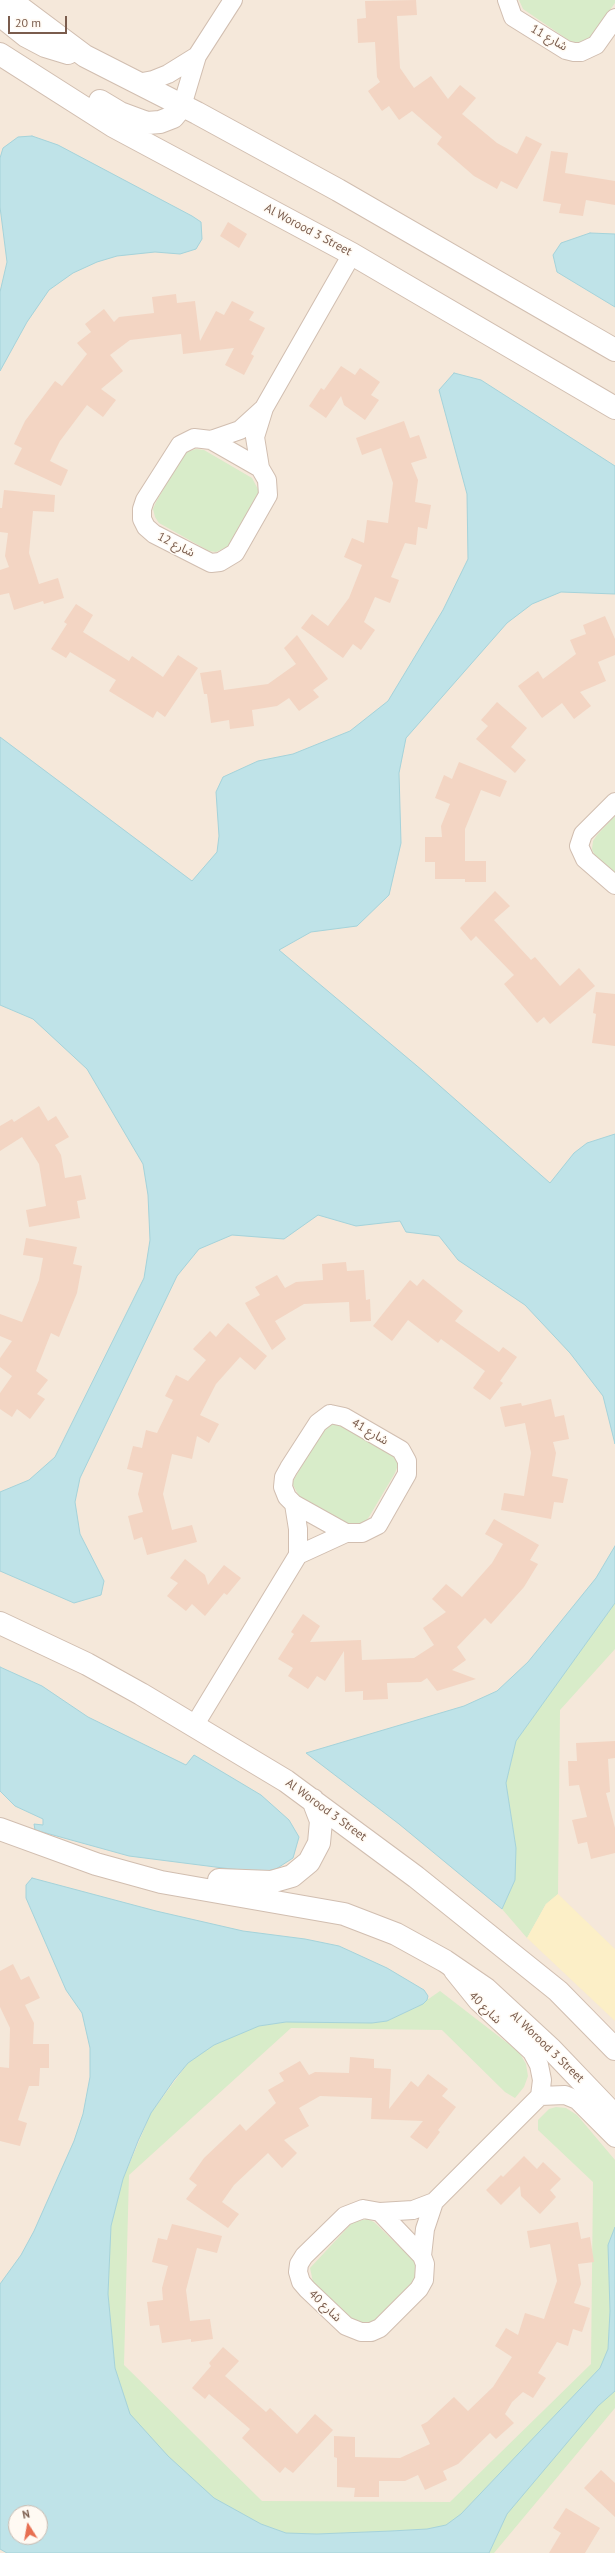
<!DOCTYPE html>
<html>
<head>
<meta charset="utf-8">
<style>
	body { margin:0 }
	#map { position:relative; width:615px; height:2553px; overflow:hidden; background:#fdf6ec; font-family:"PT Sans",sans-serif }
	canvas { display:block }
	.north { position:absolute; left:8px; top:2505px; width:40px; height:40px; box-sizing:border-box; background:#fffaf3; border:1px solid #cabbb1; border-radius:50%; rotate:349deg; font-size:11px; font-weight:700; line-height:16px; text-align:center; color:#7a5c4d }
	.north::after { content:''; display:block; margin:auto; width:14px; height:18px; background:#e76f51; clip-path:polygon(50% 0,100% 100%,50% 72%,0 100%) }
	.scale { position:absolute; left:8px; top:16px; width:59px; height:18px; box-sizing:border-box; border:2px solid #7a5c4d; border-top:0; padding-left:5px; font-size:12px; line-height:14px; white-space:nowrap; color:#7a5c4d; -webkit-text-stroke:3px #fffaf3; paint-order:stroke }
</style>
</head>
<body>
<div id="map">
<canvas width="615" height="2553"></canvas>
<div class="north">N</div>
<div class="scale">20 m</div>
</div>
<script>
const g = document.querySelector('canvas').getContext('2d');
g.lineJoin = 'round';
function paint(path, color) { g.fillStyle = color; g.fill(path, 'evenodd'); }
const toPath = rows => new Path2D(rows.map(r => 'M' + r).join(''));
function strokePath(path, color, width, dash) { g.strokeStyle = color; g.lineWidth = width; g.lineCap = dash ? 'butt' : 'round'; g.setLineDash(dash || []); g.stroke(path); }
function write(font, color, halo, rows, align = 'center') {
  g.font = font + ' "PT Sans","Noto Sans Arabic",sans-serif'; g.lineWidth = 3; g.setLineDash([]); g.textBaseline = 'middle'; g.strokeStyle = halo; g.fillStyle = color; for (const [text, x, y, turn = 0] of rows) {
    g.save(); g.translate(x, y); g.rotate((+turn || 0) * Math.PI / 180); g.textAlign = isNaN(turn) ? turn : align; if (halo) g.strokeText(text, 0, 0); g.fillText(text, 0, 0); g.restore();
  }
}
paint(toPath([
	[0,0,615,0,615,2553,0,2553],
	[16,2513,40,2513,40,2537,16,2537]
]), '#f5e8da');
paint(toPath([
	[519,0,615,0,615,3,591,37,578,43,570,41,523,9],
	[196,449,204,450,252,478,259,491,229,546,216,552,209,551,159,523,155,517,153,509,156,502,182,457,187,452],
	[615,816,615,874,595,856,592,849,593,841,597,835],
	[336,1422,397,1458,398,1465,395,1473,369,1517,364,1523,355,1526,347,1524,299,1496,292,1483,323,1428],
	[615,1603,615,1649,560,1710,558,1894,546,1904,527,1938,502,1909,515,1880,516,1848,506,1783,516,1741],
	[440,1991,519,2052,526,2064,528,2076,524,2087,515,2098,505,2092,442,2030,291,2028,129,2175,124,2365,262,2501,450,2502,591,2364,593,2182,538,2130,538,2120,549,2109,556,2107,566,2108,577,2115,615,2160,615,2227,608,2245,610,2311,608,2349,600,2368,461,2514,446,2525,427,2529,391,2531,317,2534,286,2533,261,2524,214,2498,168,2456,130,2414,115,2368,108,2294,111,2226,123,2179,151,2113,188,2063,214,2045,259,2026,286,2022,372,2023,387,2021,417,2007],
	[367,2219,374,2222,415,2262,418,2269,417,2277,412,2284,376,2320,369,2324,360,2325,353,2321,313,2282,310,2268,353,2222],
	[615,2391,615,2408,494,2553,489,2553,507,2514,598,2406]
]), '#d8ecc9');
paint(toPath([
	[558,1894,615,1949,615,2021,527,1938,546,1904]
]), '#fcefc7');
const water = toPath([
	[32,136,58,145,192,216,201,222,202,239,196,249,180,254,155,252,117,256,97,262,73,273,49,290,27,322,0,371,0,292,7,262,0,207,0,158,3,148,18,137,32,136],
	[590,233,615,234,615,307,557,272,553,255,561,243,590,233],
	[454,373,481,380,615,466,615,594,561,592,532,604,507,623,406,738,399,773,401,843,389,895,357,926,311,932,279,950,423,1071,550,1183,574,1153,587,1143,615,1134,615,1444,603,1396,570,1353,525,1305,458,1260,439,1236,406,1232,400,1221,356,1226,318,1215,284,1239,232,1235,199,1249,177,1276,80,1478,75,1502,80,1534,104,1581,101,1595,74,1603,0,1571,0,1492,29,1480,55,1457,144,1278,150,1240,148,1195,143,1164,87,1069,33,1019,0,1005,0,737,192,881,217,852,219,836,216,792,223,777,258,761,293,754,350,731,388,701,443,610,468,559,467,494,439,390,454,373],
	[615,1546,615,1603,516,1741,506,1783,516,1848,515,1880,502,1909,399,1824,306,1753,464,1706,497,1691,528,1662,596,1578,615,1546],
	[0,1667,42,1686,88,1717,186,1765,194,1755,261,1795,289,1820,299,1837,293,1858,276,1869,263,1872,231,1869,129,1856,35,1830,34,1824,43,1825,43,1819,15,1806,0,1791,0,1667],
	[32,1878,156,1911,243,1931,305,1939,339,1946,387,1968,424,1990,428,1996,427,2000,423,2004,387,2021,372,2023,286,2022,259,2026,214,2045,188,2063,174,2080,151,2113,138,2141,123,2179,111,2226,108,2294,115,2368,130,2414,168,2456,214,2498,261,2524,286,2533,317,2534,391,2531,427,2529,446,2525,461,2514,600,2368,608,2349,610,2311,608,2245,615,2227,615,2391,598,2406,507,2514,489,2553,7,2553,0,2549,0,2284,21,2255,34,2231,74,2141,83,2114,90,2077,90,2048,82,2013,66,1990,26,1898,26,1885,32,1878],
	[16,2513,40,2513,40,2537,16,2537,16,2513]
]);
paint(water, '#bfe3e8');
strokePath(water, '#a5d3da', 1);
paint(toPath([
	[416,0,417,15,397,16,400,68,414,88,431,76,448,99,460,85,476,98,462,114,497,143,517,154,526,136,542,144,517,189,501,181,497,189,474,176,437,144,442,137,412,111,399,120,389,106,382,111,368,91,380,82,377,77,375,42,358,43,357,19,366,18,365,1],
	[551,151,568,153,565,173,615,181,615,205,586,200,583,216,559,213,561,204,543,201],
	[228,222,247,234,239,248,220,236],
	[176,294,177,303,195,301,200,341,216,311,224,315,232,301,254,312,249,320,265,328,251,354,254,356,244,375,225,365,234,348,183,354,181,334,130,340,110,355,123,371,101,389,116,400,103,417,87,405,60,441,50,461,68,470,61,486,14,464,22,448,14,444,25,421,55,381,62,386,87,354,77,343,91,332,85,324,104,309,114,322,119,317,154,313,152,297],
	[341,366,355,375,360,368,380,382,371,395,379,400,365,420,344,405,341,396,326,418,309,406,321,388,324,390],
	[404,421,410,438,419,435,427,458,411,463,418,480,415,502,431,505,427,529,418,527,416,545,405,543,391,577,399,580,390,603,375,597,364,622,375,630,361,650,353,644,343,658,301,628,312,614,328,626,349,598,362,565,344,557,352,538,364,543,367,520,388,523,393,483,381,448,362,455,356,438],
	[4,490,55,495,54,512,33,511,29,553,39,584,58,578,64,598,44,604,43,601,14,610,9,593,0,595,0,570,9,567,5,556,8,533,0,532,0,508,2,508],
	[76,604,93,615,83,632,129,661,132,656,163,677,178,655,198,668,165,717,157,711,153,718,109,691,116,680,70,652,66,658,51,649,67,624,64,622],
	[605,616,615,639,615,655,598,662,606,681,580,692,591,706,574,719,562,703,542,718,518,686,538,671,543,679,576,654,570,640,586,634,583,625],
	[297,635,328,679,313,690,319,697,299,711,289,698,277,706,252,710,254,726,230,729,229,720,211,723,207,694,204,694,200,673,221,670,224,690,268,684,296,664,284,648],
	[497,702,527,728,511,747,526,760,515,773,476,739,488,726,481,720],
	[459,762,507,781,500,797,481,790,465,829,465,861,486,861,486,882,465,882,465,879,435,879,435,862,425,862,425,837,442,837,441,826,450,804,435,798,444,775,452,779],
	[495,891,510,906,494,920,531,960,535,957,560,986,579,968,595,986,550,1024,544,1017,537,1023,504,984,514,975,476,936,471,941,460,928],
	[596,992,615,994,615,1046,592,1043,596,1014,593,1013],
	[39,1106,48,1121,56,1116,69,1137,55,1145,61,1155,65,1178,81,1175,86,1199,77,1201,80,1218,29,1227,26,1210,46,1206,39,1164,22,1137,0,1151,0,1126,12,1119,14,1122],
	[26,1238,77,1247,73,1264,82,1266,77,1293,59,1337,51,1333,36,1371,48,1380,37,1394,45,1399,30,1419,17,1409,12,1417,0,1409,0,1393,12,1376,0,1367,0,1358,12,1341,0,1336,0,1314,22,1322,39,1280,43,1258,23,1255],
	[346,1262,347,1271,364,1270,366,1300,370,1299,371,1321,350,1322,349,1302,304,1304,275,1321,286,1339,272,1350,245,1303,260,1295,255,1287,277,1275,285,1288,296,1282,323,1280,322,1264],
	[423,1279,463,1311,455,1321,499,1352,503,1347,517,1357,500,1381,503,1383,490,1400,473,1388,485,1371,441,1339,438,1343,408,1320,392,1341,373,1326,410,1280,417,1286],
	[228,1323,267,1356,255,1370,240,1357,216,1384,200,1415,219,1424,209,1443,197,1436,192,1459,172,1454,163,1494,172,1530,192,1525,197,1542,147,1555,142,1537,134,1540,128,1516,143,1512,138,1494,143,1473,127,1469,133,1446,142,1448,146,1430,157,1433,173,1400,165,1396,176,1375,188,1381,206,1360,193,1349,210,1331,216,1337],
	[551,1399,555,1417,564,1415,569,1439,553,1442,556,1453,552,1476,568,1479,563,1503,554,1502,551,1519,501,1510,504,1493,524,1496,531,1453,525,1423,505,1427,500,1407,521,1403,522,1406],
	[494,1519,539,1545,530,1560,538,1564,524,1587,491,1624,485,1618,457,1647,466,1660,452,1670,476,1679,437,1691,427,1678,421,1682,387,1683,388,1699,363,1700,363,1691,345,1692,344,1651,325,1681,317,1676,308,1689,288,1676,293,1668,278,1659,294,1634,291,1632,303,1614,320,1626,310,1642,361,1640,362,1660,414,1658,434,1645,423,1628,446,1612,432,1599,446,1584,462,1597,492,1563,503,1544,485,1534],
	[185,1559,205,1575,208,1585,224,1565,241,1578,227,1595,224,1593,205,1616,192,1604,186,1611,167,1596,178,1583,170,1578],
	[615,1741,615,1758,608,1759,610,1792,606,1793,615,1828,615,1853,591,1859,587,1842,578,1844,572,1820,587,1817,579,1785,569,1786,568,1761,577,1761,576,1743],
	[13,1964,21,1980,29,1976,40,1998,25,2005,34,2023,33,2044,49,2044,49,2068,40,2068,39,2086,29,2086,18,2120,27,2123,20,2146,0,2141,0,2067,9,2068,10,2028,0,2007,0,1971],
	[350,2057,374,2059,374,2068,391,2069,389,2109,411,2081,418,2087,428,2074,448,2089,442,2096,456,2107,438,2130,440,2132,427,2149,410,2137,423,2121,371,2119,372,2098,320,2096,299,2108,309,2126,284,2140,297,2153,282,2168,268,2153,234,2185,222,2202,239,2214,228,2228,186,2199,197,2185,189,2179,204,2158,240,2124,246,2131,276,2103,268,2090,284,2081,279,2073,300,2061,309,2075,315,2072,349,2073],
	[524,2156,537,2169,543,2162,561,2179,550,2190,556,2197,540,2214,521,2196,520,2186,501,2205,486,2190,501,2175,503,2177],
	[578,2222,581,2239,590,2237,594,2262,578,2264,581,2284,574,2303,590,2308,582,2332,573,2329,568,2346,557,2342,538,2373,546,2378,533,2398,523,2392,512,2402,505,2414,514,2423,496,2439,490,2433,458,2464,443,2471,447,2480,425,2490,418,2475,405,2481,379,2481,379,2497,354,2497,355,2488,337,2487,337,2458,334,2457,334,2436,355,2437,355,2457,400,2458,430,2444,421,2425,427,2422,454,2397,468,2411,493,2387,512,2357,495,2346,506,2328,518,2335,525,2313,544,2319,557,2281,550,2244,530,2248,527,2231],
	[172,2224,222,2236,217,2253,197,2248,186,2290,190,2321,210,2319,213,2339,191,2342,191,2339,162,2343,159,2325,150,2326,147,2302,163,2300,162,2288,168,2266,152,2262,158,2238,167,2240],
	[223,2347,239,2361,225,2376,266,2412,270,2408,297,2434,315,2414,333,2430,293,2473,285,2467,280,2473,242,2438,250,2429,209,2394,205,2399,192,2388,211,2366,209,2363],
	[601,2470,615,2483,615,2517,584,2488],
	[566,2508,600,2528,585,2553,549,2553,561,2533,553,2528]
]), '#f3d5c3');
const minor = toPath([
	[507,0,513,17,566,50,574,52,581,52,596,45,615,18],
	[137,83,153,80,168,74,197,56],
	[182,106,197,56,233,0],
	[194,438,211,440,260,468,267,480,268,495,235,553,220,562,211,563,203,559,154,534,146,527,142,519,142,509,145,500,180,445,194,438],
	[211,440,240,430,262,410],
	[260,468,255,437,264,408,352,254],
	[615,802,583,834,579,846,585,859,615,885],
	[330,1414,344,1417,401,1450,407,1461,407,1474,378,1525,362,1533,346,1533,294,1504,287,1497,283,1487,284,1477,289,1468,318,1423,330,1414],
	[298,1555,346,1533],
	[194,1726,298,1555,298,1529,294,1504],
	[453,1971,478,2002,532,2052,539,2065,542,2080,540,2096],
	[363,2209,380,2212,422,2256,425,2264,424,2280,419,2289,380,2328,371,2332,361,2332,346,2326,307,2289,301,2282,298,2272,299,2264,304,2256,345,2216,363,2209],
	[380,2212,413,2210,434,2202,540,2096,565,2095,577,2100,615,2138],
	[422,2256,425,2229,434,2202]
]);
const tertiary = toPath([
	[10,0,85,56,197,113,338,190,615,350],
	[0,15,26,36,45,46,68,53],
	[0,54,113,126,352,254,615,408],
	[100,101,120,113,147,123,160,122,173,117,182,106],
	[0,1623,87,1664,141,1694,286,1781,416,1877,558,1991,615,2049],
	[0,1829,96,1864,161,1882,344,1914,396,1934,445,1961,486,1989,551,2049,615,2116],
	[219,1880,271,1882,292,1876,309,1862,319,1843,321,1821,313,1800]
]);
strokePath(minor, '#d1beb0', 20);
strokePath(tertiary, '#d1beb0', 24);
strokePath(minor, '#fff', 18);
strokePath(tertiary, '#fff', 22);
write('12px', '#7a5c4d', '#fffaf3', [
	["شارع 11",549,38,30],
	["Al Worood 3 Street",308,230,28],
	["شارع 12",176,545,27],
	["شارع 41",370,1432,30],
	["Al Worood 3 Street",326,1810,36],
	["شارع 40",485,2008,45],
	["Al Worood 3 Street",547,2047,44],
	["شارع 40",325,2306,44]
]);
</script>
</body>
</html>
